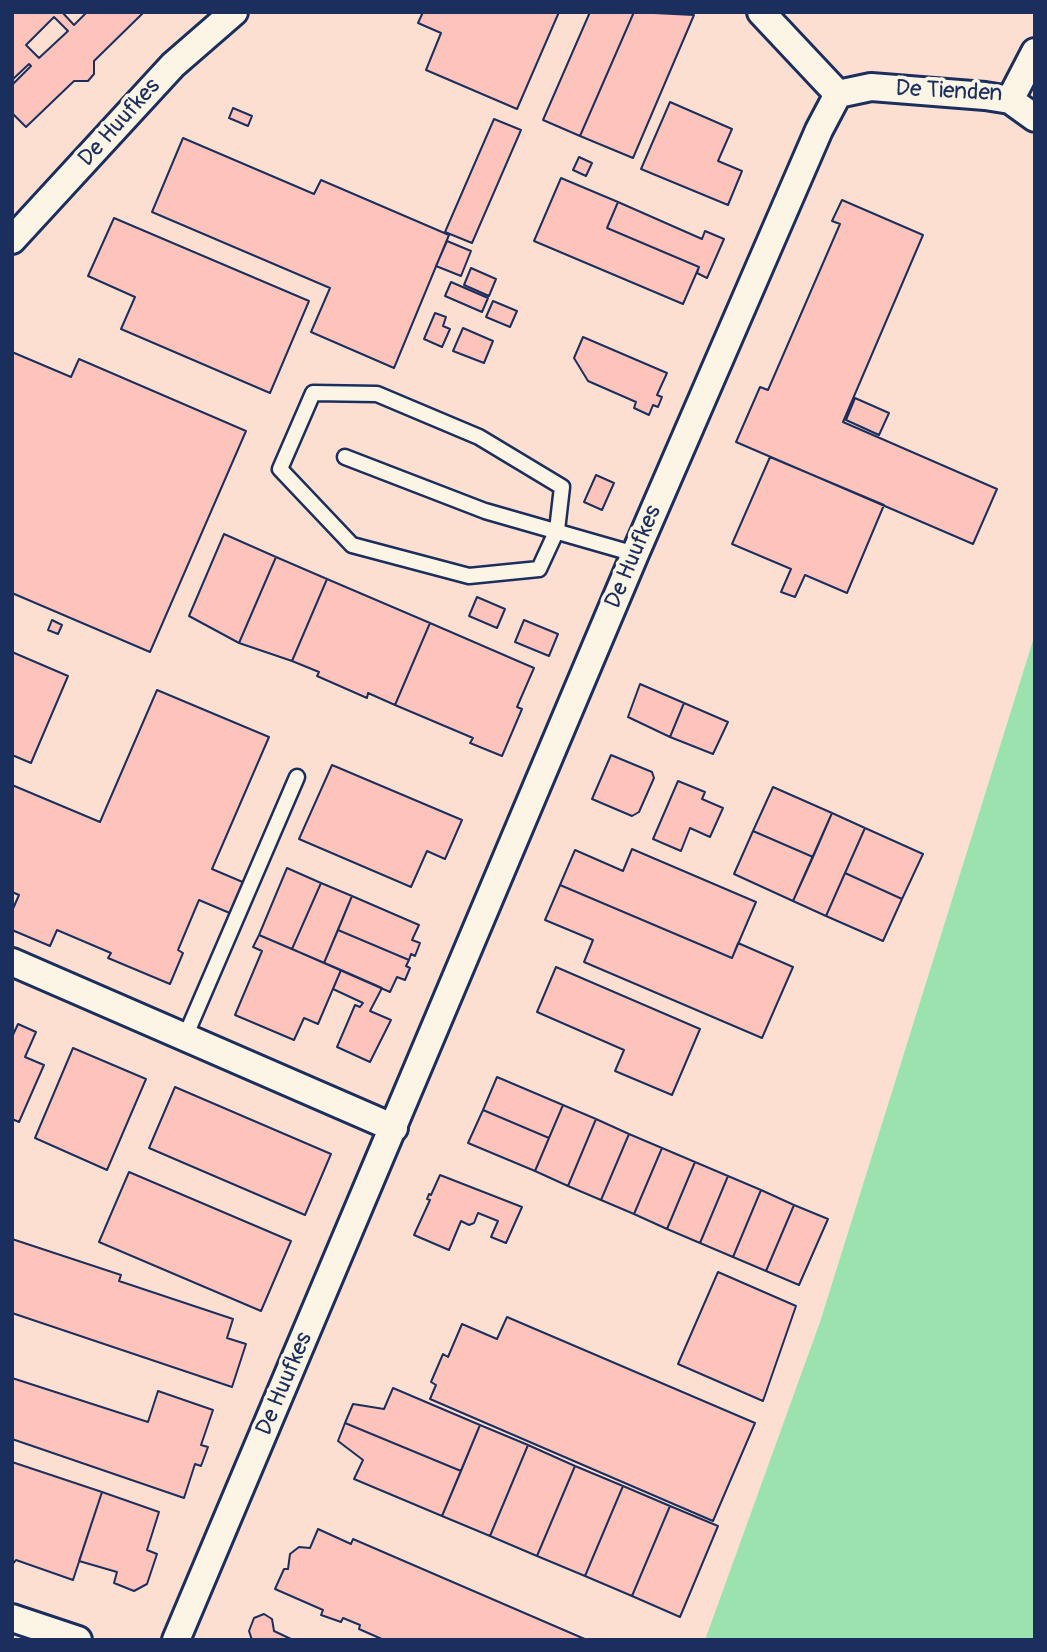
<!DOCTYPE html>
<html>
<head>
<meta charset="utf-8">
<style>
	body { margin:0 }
	#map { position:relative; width:1047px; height:1652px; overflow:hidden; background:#fcebdc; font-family:Pangolin,sans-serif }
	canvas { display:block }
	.frame { position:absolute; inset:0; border:14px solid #1b2f5e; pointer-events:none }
</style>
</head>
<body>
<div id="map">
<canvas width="1047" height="1652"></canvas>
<div class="frame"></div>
</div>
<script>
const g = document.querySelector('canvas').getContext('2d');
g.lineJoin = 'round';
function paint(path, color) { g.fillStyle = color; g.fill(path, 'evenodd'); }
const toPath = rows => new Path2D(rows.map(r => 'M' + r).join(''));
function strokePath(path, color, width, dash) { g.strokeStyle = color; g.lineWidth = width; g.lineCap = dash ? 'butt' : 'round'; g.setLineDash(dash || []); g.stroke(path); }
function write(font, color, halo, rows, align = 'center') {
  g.font = font + ' Pangolin,sans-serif'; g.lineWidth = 7; g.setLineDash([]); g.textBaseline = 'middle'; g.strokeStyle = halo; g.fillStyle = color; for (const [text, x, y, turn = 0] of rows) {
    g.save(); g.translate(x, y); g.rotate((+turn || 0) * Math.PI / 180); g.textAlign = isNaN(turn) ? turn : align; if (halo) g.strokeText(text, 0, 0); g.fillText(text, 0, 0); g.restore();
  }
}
paint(toPath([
	[12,12,1035,12,1035,634,820,1322,711,1640,12,1640]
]), '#fddfd2');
paint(toPath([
	[1035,634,1035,1640,705,1640,820,1322]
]), '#9ce2af');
const building = toPath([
	[12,12,62,12,74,25,87,12,144,12,94,61,94,74,88,81,74,81,26,127,12,113,12,85,31,66,29,64,12,80,12,12],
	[54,17,68,31,39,58,26,45,54,17],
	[423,12,559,12,517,109,426,70,441,33,418,23,423,12],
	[590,12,634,12,580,136,543,120,590,12],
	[634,12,694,15,633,158,580,136,634,12],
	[670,102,732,129,718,161,742,171,728,205,641,169,670,102],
	[233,108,252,116,248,126,229,118,233,108],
	[494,119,521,130,472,243,445,232,494,119],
	[183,138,314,194,321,180,449,235,394,368,311,332,330,288,152,212,183,138],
	[579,157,592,163,586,176,573,170,579,157],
	[561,178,618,202,607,228,699,267,683,304,534,241,561,178],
	[842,200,923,235,843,422,997,489,973,544,736,442,760,387,768,390,840,224,832,221,842,200],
	[618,202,702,239,705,231,724,239,707,278,697,273,699,267,607,228,618,202],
	[114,218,309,301,270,393,121,329,135,297,88,276,114,218],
	[447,241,471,251,461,276,436,266,447,241],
	[471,268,496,279,489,296,464,285,471,268],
	[451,282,488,298,482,312,445,296,451,282],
	[493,301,517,311,510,327,486,317,493,301],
	[435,313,446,317,443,326,450,329,442,347,424,339,435,313],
	[463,328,493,341,484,363,453,351,463,328],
	[583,337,667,373,657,395,662,397,658,407,653,405,649,415,634,408,636,402,588,381,574,358,583,337],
	[12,352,71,377,79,359,246,431,150,652,12,593,12,352],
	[855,398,889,413,879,435,846,420,855,398],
	[770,457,884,505,847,593,805,575,795,597,781,592,791,569,732,544,770,457],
	[596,475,614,483,602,510,584,502,596,475],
	[224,534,276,557,239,643,189,616,224,534],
	[276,557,327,579,292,661,239,643,276,557],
	[327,579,430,623,395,705,368,693,367,698,317,676,319,672,292,661,327,579],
	[477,597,505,609,497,628,469,616,477,597],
	[52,620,62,625,58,634,48,630,52,620],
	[524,620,558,634,549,656,515,642,524,620],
	[430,623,534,668,517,707,522,709,502,756,470,743,473,738,395,705,430,623],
	[12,652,68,676,31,763,12,755,12,652],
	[640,684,684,703,670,737,628,717,640,684],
	[157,690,269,737,212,869,245,883,232,914,199,900,178,950,183,953,170,984,108,958,111,953,57,930,50,946,12,930,12,911,19,895,12,892,12,785,100,822,157,690],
	[684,703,728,722,713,754,670,737,684,703],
	[611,755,652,772,654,778,639,812,632,816,592,799,611,755],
	[332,765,462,820,445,859,427,851,411,887,299,839,332,765],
	[678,781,705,792,702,799,723,808,710,837,690,828,681,851,653,839,678,781],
	[773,787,832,813,813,857,753,831,773,787],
	[832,813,865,828,826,916,793,901,832,813],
	[865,828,923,854,902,899,845,873,865,828],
	[753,831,813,857,793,901,734,874,753,831],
	[632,849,756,902,732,958,560,885,575,850,623,871,632,849],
	[287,868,321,883,292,949,259,935,287,868],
	[845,873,902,899,883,941,826,916,845,873],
	[321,883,352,896,324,963,292,949,321,883],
	[560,885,732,958,738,943,793,967,762,1038,584,962,593,940,545,920,560,885],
	[352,896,419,925,412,940,420,943,415,956,411,954,409,960,338,930,352,896],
	[338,930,409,960,406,966,410,968,405,980,397,977,390,992,324,963,338,930],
	[259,935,341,970,318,1024,304,1018,294,1040,235,1015,262,951,253,947,259,935],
	[556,967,700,1029,672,1095,615,1071,624,1050,537,1012,556,967],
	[341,970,382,988,370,1011,391,1020,370,1062,337,1047,355,1005,360,1007,363,1003,333,989,341,970],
	[18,1024,36,1032,25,1057,44,1065,19,1122,12,1119,12,1037,18,1024],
	[73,1048,146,1079,107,1170,35,1138,73,1048],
	[497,1077,563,1105,549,1138,483,1110,497,1077],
	[175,1087,331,1154,305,1215,149,1148,175,1087],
	[563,1105,596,1119,568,1186,535,1171,563,1105],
	[483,1110,549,1138,535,1171,468,1143,483,1110],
	[596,1119,629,1134,601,1200,568,1186,596,1119],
	[629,1134,662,1148,634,1214,601,1200,629,1134],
	[662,1148,695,1162,667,1229,634,1214,662,1148],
	[695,1162,728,1176,700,1243,667,1229,695,1162],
	[129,1172,291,1241,261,1311,99,1242,129,1172],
	[440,1175,522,1207,506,1243,491,1237,498,1221,478,1213,474,1223,469,1225,461,1221,449,1250,414,1235,430,1200,427,1199,429,1194,431,1195,440,1175],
	[728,1176,761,1190,733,1257,700,1243,728,1176],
	[761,1190,794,1205,766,1271,733,1257,761,1190],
	[794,1205,828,1219,799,1285,766,1271,794,1205],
	[12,1239,121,1275,119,1281,233,1319,227,1338,246,1344,232,1387,12,1313,12,1239],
	[718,1272,796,1306,763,1401,678,1364,718,1272],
	[507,1317,755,1423,713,1521,430,1399,436,1385,431,1382,443,1354,448,1357,462,1324,497,1339,507,1317],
	[12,1378,148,1422,158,1391,213,1410,201,1445,208,1447,201,1466,195,1464,184,1498,12,1439,12,1378],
	[393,1388,480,1425,461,1471,345,1423,353,1404,384,1409,393,1388],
	[345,1423,461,1471,442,1516,354,1479,363,1460,338,1441,345,1423],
	[480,1425,528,1445,490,1536,442,1516,480,1425],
	[528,1445,575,1466,537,1556,490,1536,528,1445],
	[12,1462,102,1492,73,1580,16,1560,12,1565,12,1462],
	[575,1466,623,1486,585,1576,537,1556,575,1466],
	[623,1486,670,1506,632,1596,585,1576,623,1486],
	[102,1492,159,1512,147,1550,157,1554,147,1584,134,1591,114,1583,117,1572,79,1561,102,1492],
	[670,1506,718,1526,680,1617,632,1596,670,1506],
	[318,1529,351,1544,353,1539,587,1640,384,1640,359,1629,360,1625,343,1618,341,1622,321,1615,323,1610,275,1589,284,1569,288,1569,290,1554,299,1547,310,1548,318,1529],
	[264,1614,272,1619,274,1631,293,1640,252,1640,249,1631,254,1618,264,1614]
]);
paint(building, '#fec3ba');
strokePath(building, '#1b2f5e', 2);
const lane = toPath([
	[313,393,377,394,479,437,562,487,557,530,539,569,469,576,352,545,280,469,313,393],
	[345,457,485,511,635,554],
	[185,1037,297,777]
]);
const street = toPath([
	[761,12,838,94],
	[838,94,871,87,985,96,1010,100,1035,118],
	[1010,100,1035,52],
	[12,240,173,65,234,12],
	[12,962,394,1128],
	[12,1618,78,1640],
	[176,1640,635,554,819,130,838,94]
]);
strokePath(lane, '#1b2f5e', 19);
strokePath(street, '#1b2f5e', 32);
strokePath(lane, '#fcf5e5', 14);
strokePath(street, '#fcf5e5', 26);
write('23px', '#1b2f5e', '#fcf5e5', [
	["De Tienden",949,92,3],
	["De Huufkes",120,123,-48],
	["De Huufkes",634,557,-67],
	["De Huufkes",285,1384,-67]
]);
</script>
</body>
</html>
